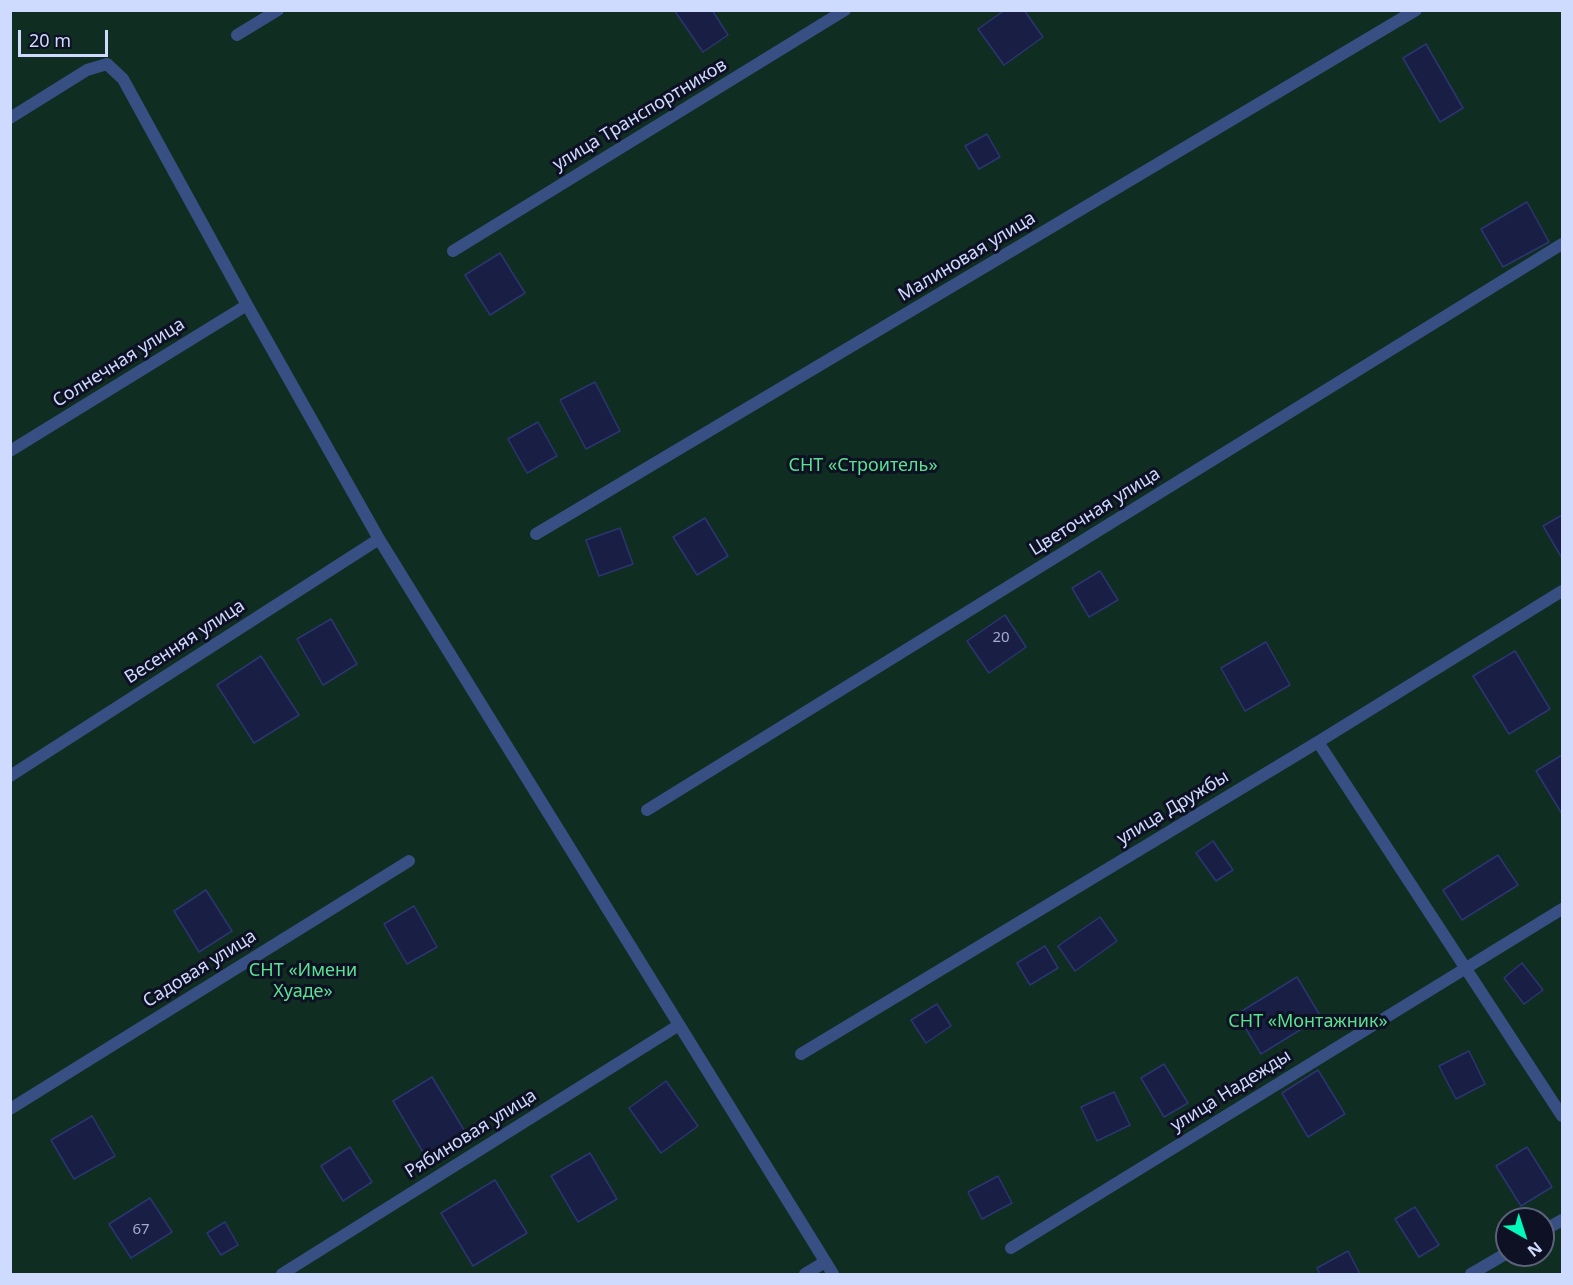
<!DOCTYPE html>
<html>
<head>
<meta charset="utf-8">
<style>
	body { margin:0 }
	#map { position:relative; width:1573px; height:1285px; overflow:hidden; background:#0d1123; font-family:"Noto Sans",sans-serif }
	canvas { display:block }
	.frame { position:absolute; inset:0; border:12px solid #cfdaff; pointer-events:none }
	.north { position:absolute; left:1495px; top:1207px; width:60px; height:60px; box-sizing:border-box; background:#0d1123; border:2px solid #5b617b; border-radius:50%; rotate:141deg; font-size:16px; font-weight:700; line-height:24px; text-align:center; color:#cfdaff }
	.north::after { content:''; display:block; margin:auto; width:21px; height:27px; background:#00fabc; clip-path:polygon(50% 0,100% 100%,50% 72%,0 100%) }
	.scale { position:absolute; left:18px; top:30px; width:90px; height:27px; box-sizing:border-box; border:3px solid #cfdaff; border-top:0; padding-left:8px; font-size:18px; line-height:21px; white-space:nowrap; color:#cfdaff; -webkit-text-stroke:4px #0d1123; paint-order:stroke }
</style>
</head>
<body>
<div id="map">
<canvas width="1573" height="1285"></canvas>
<div class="frame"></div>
<div class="north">N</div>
<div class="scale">20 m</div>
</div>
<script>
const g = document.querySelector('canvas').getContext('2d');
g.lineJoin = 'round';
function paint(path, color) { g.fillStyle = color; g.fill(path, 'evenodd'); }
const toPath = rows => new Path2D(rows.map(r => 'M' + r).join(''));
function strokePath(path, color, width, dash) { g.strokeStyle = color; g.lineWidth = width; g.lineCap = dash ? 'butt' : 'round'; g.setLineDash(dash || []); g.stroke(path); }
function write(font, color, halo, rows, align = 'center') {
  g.font = font + ' "Noto Sans",sans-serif'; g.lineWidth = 6; g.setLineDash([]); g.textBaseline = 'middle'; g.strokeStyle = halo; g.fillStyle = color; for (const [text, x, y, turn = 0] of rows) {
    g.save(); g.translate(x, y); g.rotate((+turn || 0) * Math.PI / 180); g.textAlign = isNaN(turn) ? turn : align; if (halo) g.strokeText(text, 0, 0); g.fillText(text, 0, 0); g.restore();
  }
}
paint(toPath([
	[10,11,1562,11,1562,1274,11,1274],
	[1507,1219,1543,1219,1543,1255,1507,1255]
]), '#102d22');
const building = toPath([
	[674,10,712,10,728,35,703,52,674,10],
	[1005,10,1024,10,1043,37,1004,65,978,29,1005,10],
	[1426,44,1463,108,1440,122,1403,58,1426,44],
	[987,134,1000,157,979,169,965,146,987,134],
	[1527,202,1549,242,1503,267,1481,229,1527,202],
	[500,253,525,293,490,315,465,275,500,253],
	[595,382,620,431,586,449,560,400,595,382],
	[538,422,557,456,527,473,508,439,538,422],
	[1562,515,1562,558,1543,526,1562,515],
	[705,518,728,556,697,575,673,537,705,518],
	[620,528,633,564,599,576,586,540,620,528],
	[1100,571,1118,600,1089,617,1072,588,1100,571],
	[1005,615,1026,647,989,673,967,641,1005,615],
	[331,619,357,664,323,685,297,639,331,619],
	[1266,642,1290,685,1245,711,1221,668,1266,642],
	[1515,651,1550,709,1509,734,1473,676,1515,651],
	[261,656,299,715,254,743,217,685,261,656],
	[1562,755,1562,814,1536,771,1562,755],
	[1213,841,1233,870,1216,881,1196,853,1213,841],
	[1498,855,1518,885,1462,920,1443,890,1498,855],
	[206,890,232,931,199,952,174,911,206,890],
	[414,906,437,947,407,964,384,924,414,906],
	[1100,917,1117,941,1075,971,1058,946,1100,917],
	[1045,946,1058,968,1030,985,1017,963,1045,946],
	[1522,963,1543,990,1524,1004,1504,978,1522,963],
	[1297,977,1321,1017,1261,1054,1237,1014,1297,977],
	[937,1004,951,1026,926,1043,911,1020,937,1004],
	[1469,1051,1485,1084,1456,1099,1439,1066,1469,1051],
	[1164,1064,1188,1103,1164,1117,1141,1078,1164,1064],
	[1318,1070,1345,1114,1308,1137,1282,1093,1318,1070],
	[432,1077,467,1135,427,1159,393,1101,432,1077],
	[666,1081,698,1126,661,1153,629,1108,666,1081],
	[1114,1092,1130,1125,1097,1141,1081,1107,1114,1092],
	[92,1116,115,1156,74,1179,51,1140,92,1116],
	[350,1147,372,1182,343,1201,321,1166,350,1147],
	[1527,1147,1552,1187,1521,1206,1496,1166,1527,1147],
	[590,1153,617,1199,578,1222,551,1176,590,1153],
	[998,1176,1012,1203,982,1219,968,1192,998,1176],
	[495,1180,527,1233,473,1266,441,1213,495,1180],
	[150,1198,172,1232,131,1258,109,1224,150,1198],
	[1415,1207,1439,1245,1419,1257,1395,1219,1415,1207],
	[225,1222,238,1245,221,1255,207,1233,225,1222],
	[1348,1251,1360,1274,1320,1274,1317,1268,1348,1251]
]);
paint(building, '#191f44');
strokePath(building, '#2a3571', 1.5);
strokePath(toPath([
	[237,35,278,10],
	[10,118,87,70,107,64,123,79,247,305,379,539,833,1274],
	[453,251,845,10],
	[10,451,247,305],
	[536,534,1416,10],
	[1318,742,1562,1116],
	[10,776,379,539],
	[647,810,1562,244],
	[801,1054,1318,742,1562,591],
	[10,1109,409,861],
	[1543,1231,1562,1220],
	[1011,1248,1562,909],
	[282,1274,679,1025],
	[805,1274,825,1262],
	[1471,1274,1507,1253]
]), '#374f83', 12);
write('15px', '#a2abd0', null, [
	["20",1001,638],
	["67",141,1230]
]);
write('18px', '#cfdaff', '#0d1123', [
	["улица Транспортников",640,115,-31],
	["Малиновая улица",967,257,-31],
	["Солнечная улица",119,363,-32],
	["Цветочная улица",1095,512,-32],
	["Весенняя улица",185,642,-33],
	["улица Дружбы",1173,808,-31],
	["Садовая улица",200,969,-32],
	["улица Надежды",1231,1091,-32],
	["Рябиновая улица",471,1134,-32]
]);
write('18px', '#59e28f', '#0d1123', [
	["СНТ «Строитель»",863,466],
	["СНТ «Имени",303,971],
	["Хуаде»",303,992],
	["СНТ «Монтажник»",1308,1022]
]);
</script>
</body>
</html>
